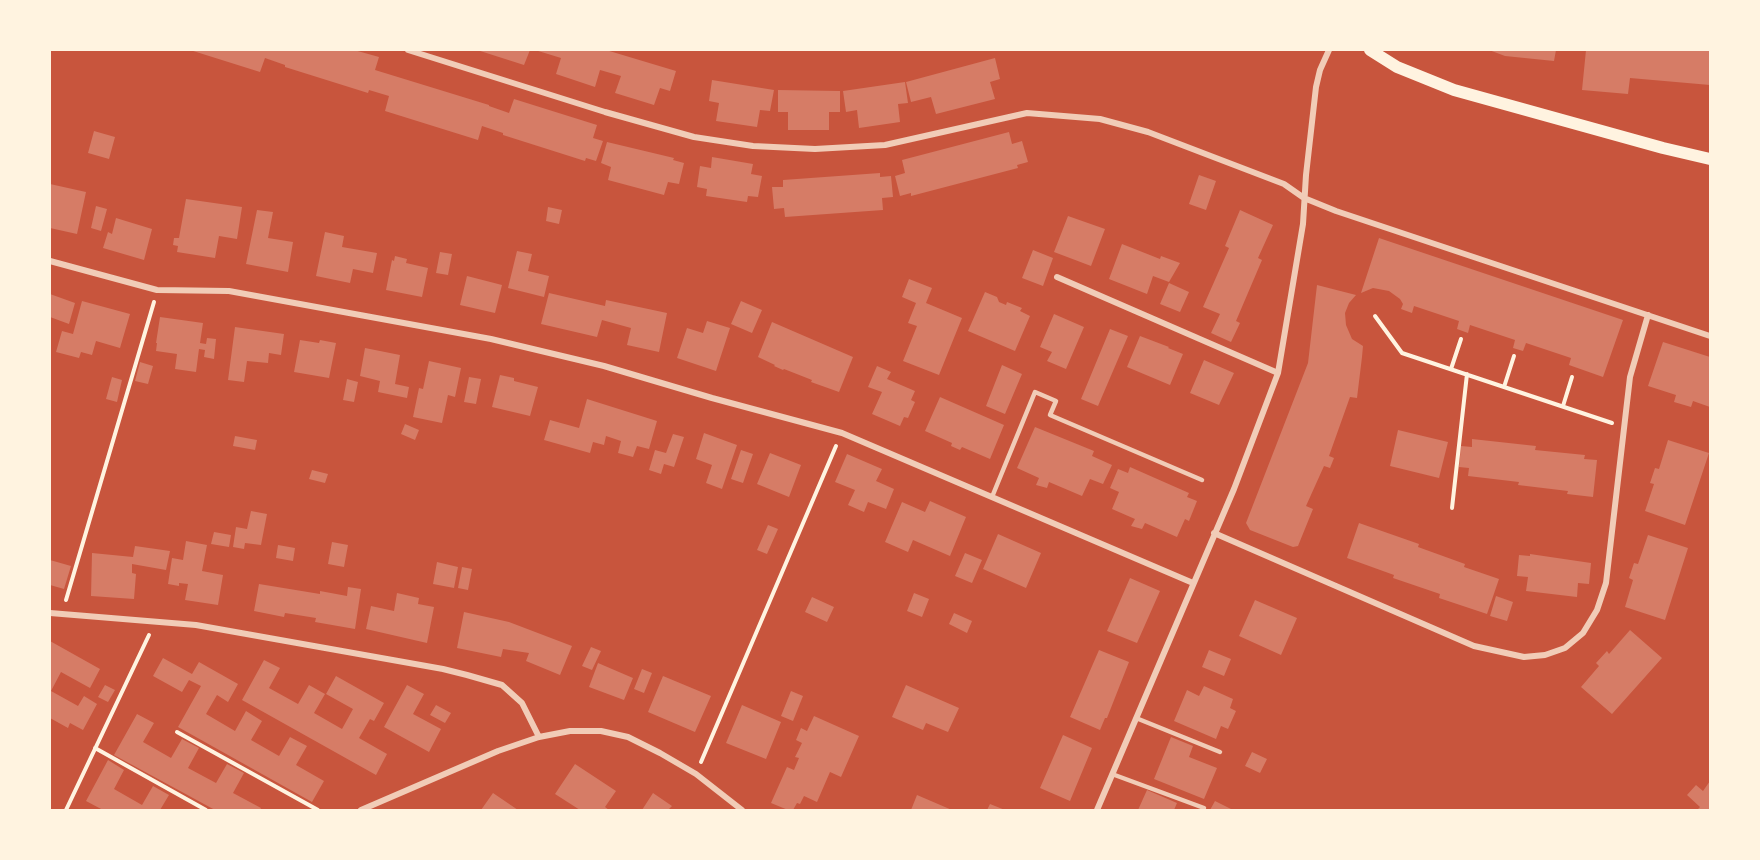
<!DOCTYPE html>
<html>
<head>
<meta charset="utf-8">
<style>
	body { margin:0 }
	#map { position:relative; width:1760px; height:860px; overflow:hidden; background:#c8553d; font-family:"PT Sans",sans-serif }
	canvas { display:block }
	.frame { position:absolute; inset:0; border:51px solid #fff3e0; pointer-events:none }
</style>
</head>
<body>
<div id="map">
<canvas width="1760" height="860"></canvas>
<div class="frame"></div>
</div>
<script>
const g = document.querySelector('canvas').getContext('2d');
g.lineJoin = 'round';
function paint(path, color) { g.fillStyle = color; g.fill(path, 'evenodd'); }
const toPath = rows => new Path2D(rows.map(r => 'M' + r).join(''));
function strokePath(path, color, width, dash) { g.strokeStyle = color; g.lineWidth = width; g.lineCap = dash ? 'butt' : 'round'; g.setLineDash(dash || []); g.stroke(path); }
paint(toPath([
	[190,50,354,50,379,57,375,70,489,105,489,106,509,113,514,99,597,125,593,138,603,141,596,161,586,158,585,161,503,135,503,133,482,126,478,140,385,111,389,96,369,90,368,93,285,67,285,65,265,58,260,72],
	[477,50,530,50,524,65],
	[535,50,606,50,676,71,670,91,660,88,654,105,615,93,621,76,600,70,595,87,556,74,561,58],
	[1489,50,1556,50,1554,61,1505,56],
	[1586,50,1710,50,1710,85,1630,78,1628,94,1582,90],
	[995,58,1000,79,990,82,995,99,936,114,931,97,911,102,906,82],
	[712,80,774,90,770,111,760,110,757,127,716,121,719,103,709,101],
	[905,82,908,103,898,104,900,122,859,128,857,110,846,112,843,91],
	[778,90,840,91,840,112,829,112,829,130,788,130,788,112,778,112],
	[94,131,115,137,109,159,88,153],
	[1009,132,1012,144,1022,141,1028,162,1017,165,1018,168,911,196,911,193,900,196,895,176,905,173,902,160],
	[607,142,674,158,673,160,684,163,679,184,668,182,664,195,608,180,611,167,601,163],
	[712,157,753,164,751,174,762,176,758,197,748,196,747,202,706,196,707,189,697,187,700,166,711,168],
	[880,173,880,177,891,176,893,197,882,198,883,210,785,217,784,208,774,209,772,187,783,187,783,180],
	[1199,175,1216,181,1206,210,1189,204],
	[50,184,86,192,77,234,50,228],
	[186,199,242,207,237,239,219,236,215,258,177,252,178,246,173,245,174,238,179,238],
	[96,206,107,209,101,231,91,228],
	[548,207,562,210,559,224,546,221],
	[257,210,273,212,268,238,293,242,288,272,246,264],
	[1240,210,1273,225,1258,258,1262,260,1236,321,1240,323,1231,342,1211,333,1220,314,1203,307,1229,248,1225,246],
	[1068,216,1105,229,1091,266,1054,252],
	[116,218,152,229,144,260,103,248,108,232,112,234],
	[325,232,344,236,342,247,377,253,373,273,353,269,350,283,316,276],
	[1379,238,1623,320,1603,377,1569,365,1571,358,1526,343,1523,351,1513,348,1515,340,1470,325,1468,333,1457,329,1459,321,1414,306,1412,313,1401,309,1403,304,1400,299,1389,291,1373,288,1361,293],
	[1122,244,1160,259,1161,256,1180,263,1169,282,1153,276,1147,294,1109,279],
	[1033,250,1053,258,1043,286,1022,278],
	[517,251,532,254,528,271,549,276,544,297,508,288],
	[440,252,452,254,448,275,436,273],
	[395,256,407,259,406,263,428,268,422,297,386,290,392,260,394,261],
	[467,276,502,285,495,313,460,305],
	[909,279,932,288,926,303,962,318,939,375,903,361,917,326,908,323,916,303,902,297],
	[1169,283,1189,292,1180,312,1160,304],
	[1317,285,1356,295,1349,303,1345,313,1346,325,1352,339,1363,346,1362,357,1357,398,1350,397,1329,456,1334,458,1330,468,1324,466,1306,506,1313,509,1298,546,1293,547,1250,530,1246,523,1308,363],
	[985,292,997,297,999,302,1006,305,1007,302,1022,308,1020,311,1030,316,1015,351,968,331],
	[549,293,605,306,606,300,667,313,659,352,627,345,631,328,602,320,597,337,541,324],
	[50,294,75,303,69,324,50,317],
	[82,301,130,314,120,348,96,341,92,355,81,352,79,358,56,352,62,331,73,334],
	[741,301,762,310,752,333,731,324],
	[1054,314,1084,327,1066,369,1047,361,1052,352,1040,347],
	[160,317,203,323,200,343,206,344,207,338,216,339,214,359,204,357,205,350,199,349,196,372,175,369,177,354,156,351,157,343,156,343],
	[707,321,730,328,716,371,677,358,687,328,703,333],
	[772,322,853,357,839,392,811,382,812,380,784,369,783,370,774,366,775,365,758,357],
	[235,327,284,334,281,355,269,353,268,363,247,361,244,382,228,380],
	[1110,329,1128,336,1098,406,1081,399],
	[1140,336,1169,347,1168,348,1183,354,1170,385,1127,367],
	[300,340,319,343,320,340,336,343,329,378,294,372],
	[1663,342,1710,357,1710,407,1693,401,1691,407,1674,402,1676,395,1648,386],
	[365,348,400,355,395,384,409,387,407,398,378,392,380,381,360,376],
	[1204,360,1234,373,1219,405,1190,393],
	[429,361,461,368,455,397,448,395,442,423,413,417,419,388,423,389],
	[140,362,153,366,148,384,135,381],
	[1002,365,1022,374,1005,414,986,406],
	[877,366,891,372,887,379,915,391,911,400,915,402,908,418,904,417,900,426,872,414,882,392,868,387],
	[500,375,514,378,514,381,538,387,530,416,492,407],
	[112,377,122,380,117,402,106,399],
	[469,377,481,379,476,404,464,402],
	[347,379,358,382,354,402,343,400],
	[940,397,1004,425,990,459,962,447,960,450,951,446,952,443,925,431],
	[587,399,657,421,649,449,637,446,633,457,618,453,621,441,606,436,604,445,593,442,590,453,544,440,550,420,579,428],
	[405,424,419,430,415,440,401,434],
	[1035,427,1094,451,1092,456,1112,465,1103,484,1090,479,1082,496,1049,482,1047,488,1036,485,1039,478,1017,468],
	[1398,430,1448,442,1439,478,1390,466],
	[704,433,737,445,722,489,706,483,712,465,696,459],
	[673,434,684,437,674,467,664,464,661,474,649,470,655,450,666,453],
	[235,436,257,440,255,450,233,446],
	[1472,439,1536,446,1535,450,1585,455,1584,459,1597,460,1593,497,1567,494,1568,491,1518,485,1519,482,1468,476,1469,468,1459,467,1461,446,1472,447],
	[1668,440,1709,453,1685,525,1645,511,1654,484,1650,483,1655,468,1659,469],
	[741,450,753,454,743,483,731,479],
	[770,453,801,465,789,497,757,484],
	[847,454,882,469,876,481,894,489,886,509,868,502,864,512,848,505,855,490,835,482],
	[1130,467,1189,493,1187,497,1197,501,1189,521,1185,519,1177,537,1145,523,1142,529,1131,526,1135,519,1112,509,1119,492,1110,488,1118,469,1128,473],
	[312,470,328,474,325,483,309,479],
	[930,501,966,517,950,556,913,540,908,552,885,542,902,502,925,512],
	[251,511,267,514,261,545,245,543,244,549,233,547,236,527,247,529],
	[1359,523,1419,544,1418,547,1465,564,1464,567,1499,579,1487,614,1439,598,1440,594,1393,578,1394,575,1347,558],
	[768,525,778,529,767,554,757,550],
	[214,532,231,535,229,547,211,544],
	[998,534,1041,553,1026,588,983,569],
	[1648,535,1688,548,1665,620,1625,607,1633,580,1629,578,1634,563,1638,564],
	[186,541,207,545,202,571,223,575,218,605,185,600,188,584,179,583,179,586,168,584,172,558,183,560],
	[332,542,348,545,344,567,328,564],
	[278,545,295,548,293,561,276,558],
	[135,546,170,551,166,570,132,564,132,573,136,574,134,599,91,596,92,553,133,557],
	[965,553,982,560,972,583,955,576],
	[1530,554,1591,563,1589,584,1578,583,1577,597,1526,591,1528,577,1517,576,1519,555,1530,556],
	[50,560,71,566,64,589,50,585],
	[437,562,458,567,454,588,433,584],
	[462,567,472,569,468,590,458,588],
	[1130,578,1160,591,1137,643,1107,631],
	[259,584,320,594,320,591,347,596,348,587,361,589,355,629,315,622,316,618,285,613,284,617,254,611],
	[397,593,419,598,418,604,434,607,427,643,366,629,371,606,394,611],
	[914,593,929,599,922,617,907,611],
	[1496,596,1513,602,1507,621,1490,616],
	[812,597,834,607,827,622,805,612],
	[1255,600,1297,618,1281,655,1239,636],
	[464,612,509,622,572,646,560,675,526,661,529,653,503,649,501,657,457,648],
	[954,613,972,621,967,633,949,624],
	[1630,630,1662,658,1612,714,1581,687,1599,666,1596,663,1607,651,1609,654],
	[50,641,100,669,90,688,61,672,51,691,78,706,84,696,97,704,83,730,70,723,68,728,50,718],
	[591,647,601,651,592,670,582,666],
	[1099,650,1129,662,1107,718,1105,718,1100,730,1070,717],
	[1209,650,1231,659,1224,676,1202,667],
	[163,658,192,674,199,662,238,684,228,702,217,695,206,714,235,731,246,711,262,721,251,740,279,756,290,737,307,746,296,765,324,781,312,802,178,727,201,686,189,680,182,692,153,676],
	[264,660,280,668,269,688,298,704,309,685,325,694,314,713,342,729,353,709,326,694,336,676,384,703,374,721,370,719,359,738,387,754,376,775,242,700],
	[598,663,633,678,624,700,589,687],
	[642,669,652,673,644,693,634,689],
	[663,676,711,696,695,732,648,712],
	[105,685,115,690,108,702,98,697],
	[407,685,424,694,413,714,441,729,429,752,384,727],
	[906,685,959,708,948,732,926,723,923,730,892,717],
	[1204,686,1233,699,1230,708,1236,711,1228,729,1221,726,1216,739,1174,721,1187,690,1199,696],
	[791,691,803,696,793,721,781,716],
	[436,705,451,713,445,723,430,715],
	[742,705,781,722,766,759,726,743],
	[137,714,154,723,143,742,171,758,182,739,199,748,188,768,216,783,227,764,244,773,233,793,261,808,260,810,215,810,114,755],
	[814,716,859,736,841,777,830,772,817,802,804,796,800,804,797,803,793,810,788,810,771,803,787,767,794,770,799,758,795,757,802,743,796,740,801,728,807,731],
	[1063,735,1092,748,1070,801,1040,788],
	[1171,737,1193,746,1189,757,1217,768,1204,799,1154,779],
	[1252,752,1267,759,1260,773,1245,766],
	[108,760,124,770,114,789,142,805,153,786,169,795,160,810,103,810,86,801],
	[575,764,616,791,605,807,609,810,580,810,555,794],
	[1710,781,1710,810,1697,810,1700,807,1687,795,1696,785,1703,791],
	[1147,790,1177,803,1174,810,1138,810],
	[493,793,518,810,481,810],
	[653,793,672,806,668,810,642,810],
	[917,795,952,810,911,810],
	[1215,801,1233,810,1210,810],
	[990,804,1005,810,987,810]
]), '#d67c66');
strokePath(toPath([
	[1375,316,1402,353,1612,423],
	[1451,369,1461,339],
	[1504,387,1514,356],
	[1563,406,1572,377],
	[1452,508,1467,374],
	[66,600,154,302],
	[177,732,318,810],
	[95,748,206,810],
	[701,762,836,446],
	[66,810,149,635]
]), '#fff3e0', 4);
strokePath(toPath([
	[992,497,1035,392,1056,401,1050,415,1202,480],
	[1136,718,1220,752],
	[1112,774,1204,808]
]), '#f1ccb7', 4.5);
strokePath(toPath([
	[408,50,605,112,694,137,753,146,815,149,885,145,1027,113,1100,119,1148,132,1284,184,1304,198,1336,211,1710,336],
	[50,261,157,290,229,291,491,339,604,366,712,398,842,433,1193,583],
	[1057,277,1278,373],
	[1214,533,1474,646,1524,657,1545,655,1565,648,1583,633,1597,610,1606,583,1630,377,1648,315],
	[50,613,196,625,443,669,467,675,502,685,522,703,539,737],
	[361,810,498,751,539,737,570,731,601,731,628,737,660,753,696,774,742,810],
	[1097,810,1234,489,1278,373,1303,224,1306,175,1316,87,1320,70,1329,50]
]), '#f1ccb7', 6);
strokePath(toPath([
	[1370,50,1397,67,1454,90,1663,148,1710,159]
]), '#fff3e0', 12);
</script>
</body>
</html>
